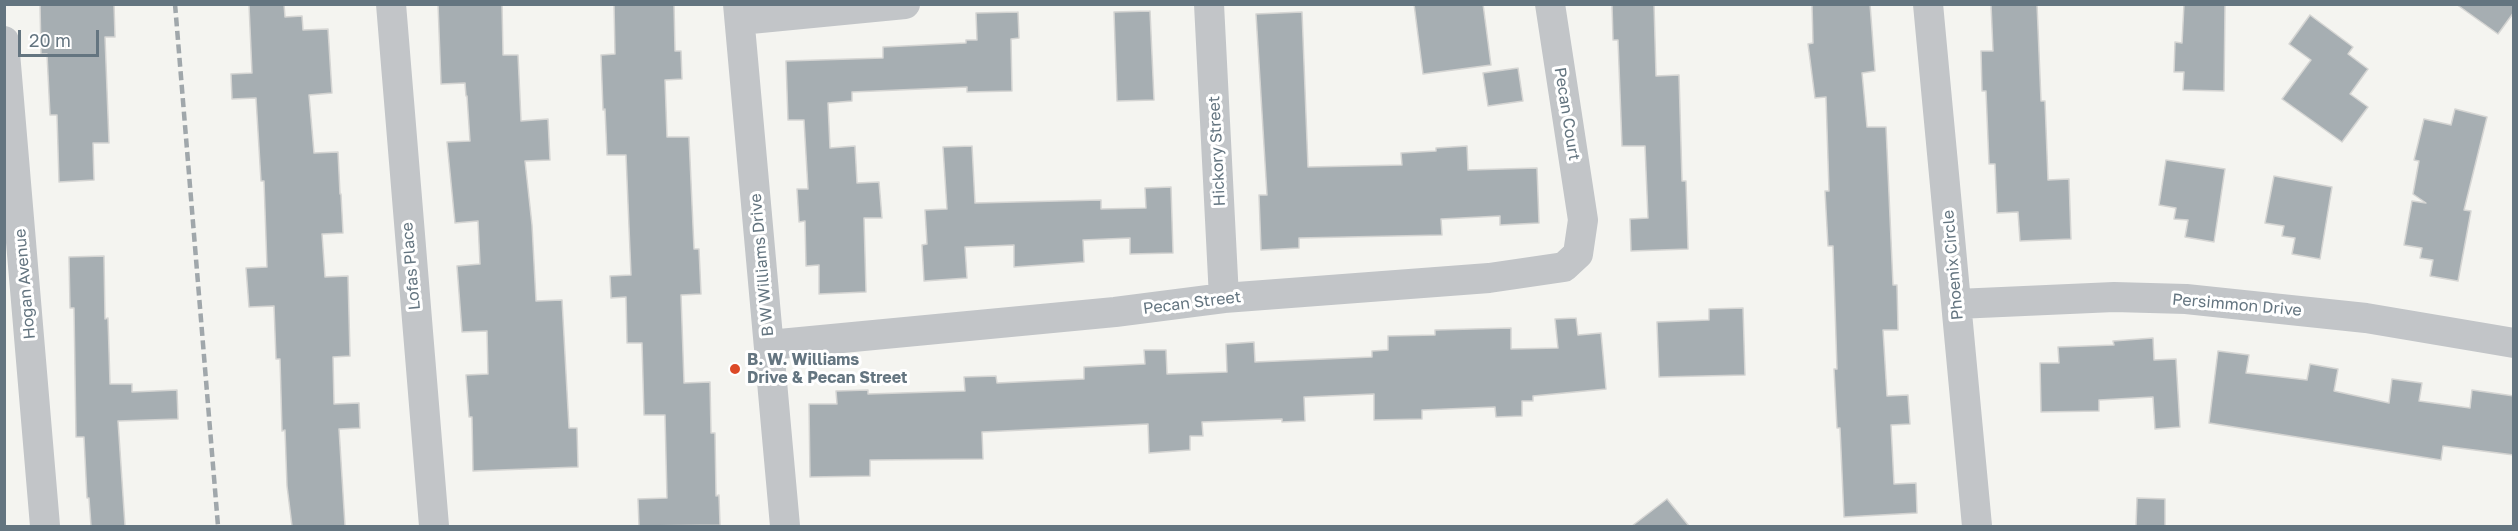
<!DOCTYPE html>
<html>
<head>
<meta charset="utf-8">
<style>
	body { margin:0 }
	#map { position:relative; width:2518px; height:531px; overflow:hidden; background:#f4f4f0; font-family:"Golos Text",sans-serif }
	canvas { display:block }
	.frame { position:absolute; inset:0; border:6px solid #647580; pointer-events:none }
	.scale { position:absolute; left:18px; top:30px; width:81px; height:27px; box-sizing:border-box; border:3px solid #647580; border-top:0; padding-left:8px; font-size:18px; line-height:21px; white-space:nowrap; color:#647580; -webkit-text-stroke:4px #fff; paint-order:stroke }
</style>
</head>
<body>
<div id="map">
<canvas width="2518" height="531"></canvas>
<div class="frame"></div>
<div class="scale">20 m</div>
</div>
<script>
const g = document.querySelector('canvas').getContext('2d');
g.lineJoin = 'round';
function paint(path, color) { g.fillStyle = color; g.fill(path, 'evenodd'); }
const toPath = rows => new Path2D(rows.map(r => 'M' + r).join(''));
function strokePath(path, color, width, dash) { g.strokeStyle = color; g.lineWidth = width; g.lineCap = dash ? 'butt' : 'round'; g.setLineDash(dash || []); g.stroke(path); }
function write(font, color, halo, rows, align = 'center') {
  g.font = font + ' "Golos Text",sans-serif'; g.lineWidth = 6; g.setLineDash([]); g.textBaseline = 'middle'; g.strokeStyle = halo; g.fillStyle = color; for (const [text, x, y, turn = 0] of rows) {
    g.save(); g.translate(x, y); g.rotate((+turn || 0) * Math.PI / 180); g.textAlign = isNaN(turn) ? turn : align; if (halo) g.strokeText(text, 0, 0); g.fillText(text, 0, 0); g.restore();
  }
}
const building = toPath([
	[40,4,114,4,115,37,105,37,109,143,93,143,94,180,59,182,57,115,50,115,47,54,41,54,40,4],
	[284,4,285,17,302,16,303,30,328,29,332,93,309,95,314,153,338,152,340,194,341,194,343,233,322,234,325,277,348,276,350,356,333,357,334,404,359,403,360,428,339,429,345,526,292,526,287,486,285,430,282,431,280,359,276,359,274,306,249,307,246,268,267,267,264,181,261,181,256,98,232,99,231,74,252,73,249,5,284,4],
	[438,4,502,4,503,55,518,55,521,121,548,119,550,160,525,161,532,225,536,301,562,300,569,428,577,428,578,467,473,471,472,417,469,417,466,375,488,374,487,331,462,332,457,266,480,264,478,221,455,223,447,142,470,141,467,96,466,96,465,83,441,84,438,4],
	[614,4,674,4,675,51,681,51,682,79,665,80,667,137,689,137,694,249,699,249,701,294,681,295,684,383,710,382,711,433,715,433,716,496,719,495,720,525,639,526,638,499,667,498,665,415,644,415,642,343,627,343,626,297,611,298,610,276,631,275,626,155,607,155,605,109,603,110,601,55,615,54,614,4],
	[1414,4,1483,4,1491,65,1423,74,1414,4],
	[1612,4,1654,4,1656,76,1679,75,1682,181,1686,181,1688,249,1631,251,1630,219,1648,218,1645,146,1622,146,1618,40,1613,40,1612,4],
	[1812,4,1870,4,1875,71,1862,73,1867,127,1886,127,1893,285,1897,285,1898,330,1883,330,1887,396,1908,395,1910,424,1891,425,1894,484,1916,483,1917,513,1844,517,1840,428,1837,428,1834,369,1837,369,1833,246,1828,246,1825,191,1829,191,1826,97,1815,98,1808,44,1813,43,1812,4],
	[1991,4,2037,4,2041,101,2045,101,2048,180,2069,179,2071,239,2020,241,2018,212,1997,213,1995,164,1989,164,1986,91,1982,91,1981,51,1993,51,1991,4],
	[2184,4,2225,4,2224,91,2183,90,2184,72,2174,72,2175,42,2182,43,2184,4],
	[2456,4,2514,4,2514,12,2498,34,2456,4],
	[1150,11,1154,100,1117,101,1114,12,1150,11],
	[1018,12,1019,38,1011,39,1012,91,967,92,967,87,852,92,852,101,828,103,830,148,855,146,857,183,879,182,882,218,864,218,866,292,819,294,819,265,806,266,805,221,799,222,797,189,808,189,804,120,788,120,786,61,883,58,883,47,966,43,966,40,977,40,976,13,1018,12],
	[1302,12,1308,167,1402,165,1401,153,1436,151,1436,148,1467,146,1468,170,1537,168,1539,223,1500,225,1500,216,1441,219,1442,235,1299,238,1299,248,1261,250,1259,195,1267,195,1256,14,1302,12],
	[2310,15,2353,47,2348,54,2368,69,2350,94,2368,107,2342,142,2282,99,2311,60,2289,44,2310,15],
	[1518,68,1523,101,1488,106,1483,73,1518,68],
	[2455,109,2487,117,2464,210,2471,211,2458,281,2430,276,2433,260,2420,258,2422,248,2404,245,2412,201,2426,203,2413,194,2419,161,2414,160,2424,119,2451,125,2455,109],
	[972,146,975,203,1101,200,1101,209,1146,208,1145,188,1171,187,1173,253,1130,254,1130,238,1083,240,1084,262,1014,267,1014,245,965,247,967,278,924,281,922,245,927,244,925,210,947,209,943,147,972,146],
	[2166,160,2225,169,2214,242,2185,237,2188,220,2174,219,2176,208,2159,205,2166,160],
	[2274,176,2332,187,2320,259,2292,254,2295,238,2282,236,2284,226,2265,223,2274,176],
	[104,256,105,319,108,318,110,384,132,384,132,392,177,390,178,419,118,421,125,526,91,526,89,498,87,498,84,437,76,437,74,308,70,308,69,257,104,256],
	[1743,308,1745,375,1659,377,1657,322,1709,320,1709,309,1743,308],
	[1576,318,1578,335,1601,333,1606,389,1533,396,1533,401,1522,401,1522,416,1496,417,1495,407,1422,410,1422,419,1374,420,1374,394,1304,397,1305,421,1282,422,1282,419,1202,422,1203,436,1190,436,1190,450,1149,453,1148,424,982,432,983,459,870,460,870,476,810,477,809,404,837,404,836,391,868,390,868,394,965,391,964,377,996,376,997,383,1084,379,1084,367,1145,364,1144,350,1166,350,1167,374,1227,372,1226,344,1254,342,1255,362,1372,357,1372,351,1388,350,1388,336,1435,335,1435,330,1511,328,1511,349,1558,348,1555,319,1576,318],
	[2153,338,2154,360,2176,359,2180,427,2155,429,2153,397,2099,400,2099,411,2041,412,2040,363,2059,363,2058,347,2114,345,2113,341,2153,338],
	[2218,351,2249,355,2246,373,2307,380,2310,364,2338,369,2334,391,2389,403,2392,379,2422,383,2419,401,2470,408,2472,390,2514,396,2514,455,2443,446,2441,460,2209,423,2218,351],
	[2137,498,2165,499,2165,526,2136,526,2137,498],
	[1667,499,1689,526,1632,526,1667,499]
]);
paint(building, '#a6aeb2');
strokePath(building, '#d5d5d3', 1.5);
strokePath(toPath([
	[391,4,434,526],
	[738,4,785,526],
	[1209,4,1224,298],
	[1928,4,1977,526],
	[740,20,905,4],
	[4,41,45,526],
	[1957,304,2114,297,2186,299,2366,318,2514,343],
	[769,345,1115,312,1224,298,1489,278,1564,267,1578,254,1583,220,1550,4]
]), '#c2c5c8', 30);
strokePath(toPath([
	[175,4,218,526]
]), '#a0a7ab', 4.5, [9, 4.5]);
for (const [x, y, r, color] of [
	[735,369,6,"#dc4927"]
]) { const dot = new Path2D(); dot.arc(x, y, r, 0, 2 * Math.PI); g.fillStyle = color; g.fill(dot); strokePath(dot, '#fff', 2); }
write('16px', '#647580', '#fff', [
	["Pecan Court",1567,114,81],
	["Hickory Street",1217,151,-93],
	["B W Williams Drive",762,265,-95],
	["Phoenix Circle",1953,265,-95],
	["Lofas Place",411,266,-95],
	["Hogan Avenue",25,284,-95],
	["Pecan Street",1192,303,-7],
	["Persimmon Drive",2237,305,5]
]);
write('bold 16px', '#647580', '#fff', [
	["B. W. Williams",747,360],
	["Drive & Pecan Street",747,378]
], 'left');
</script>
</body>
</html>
